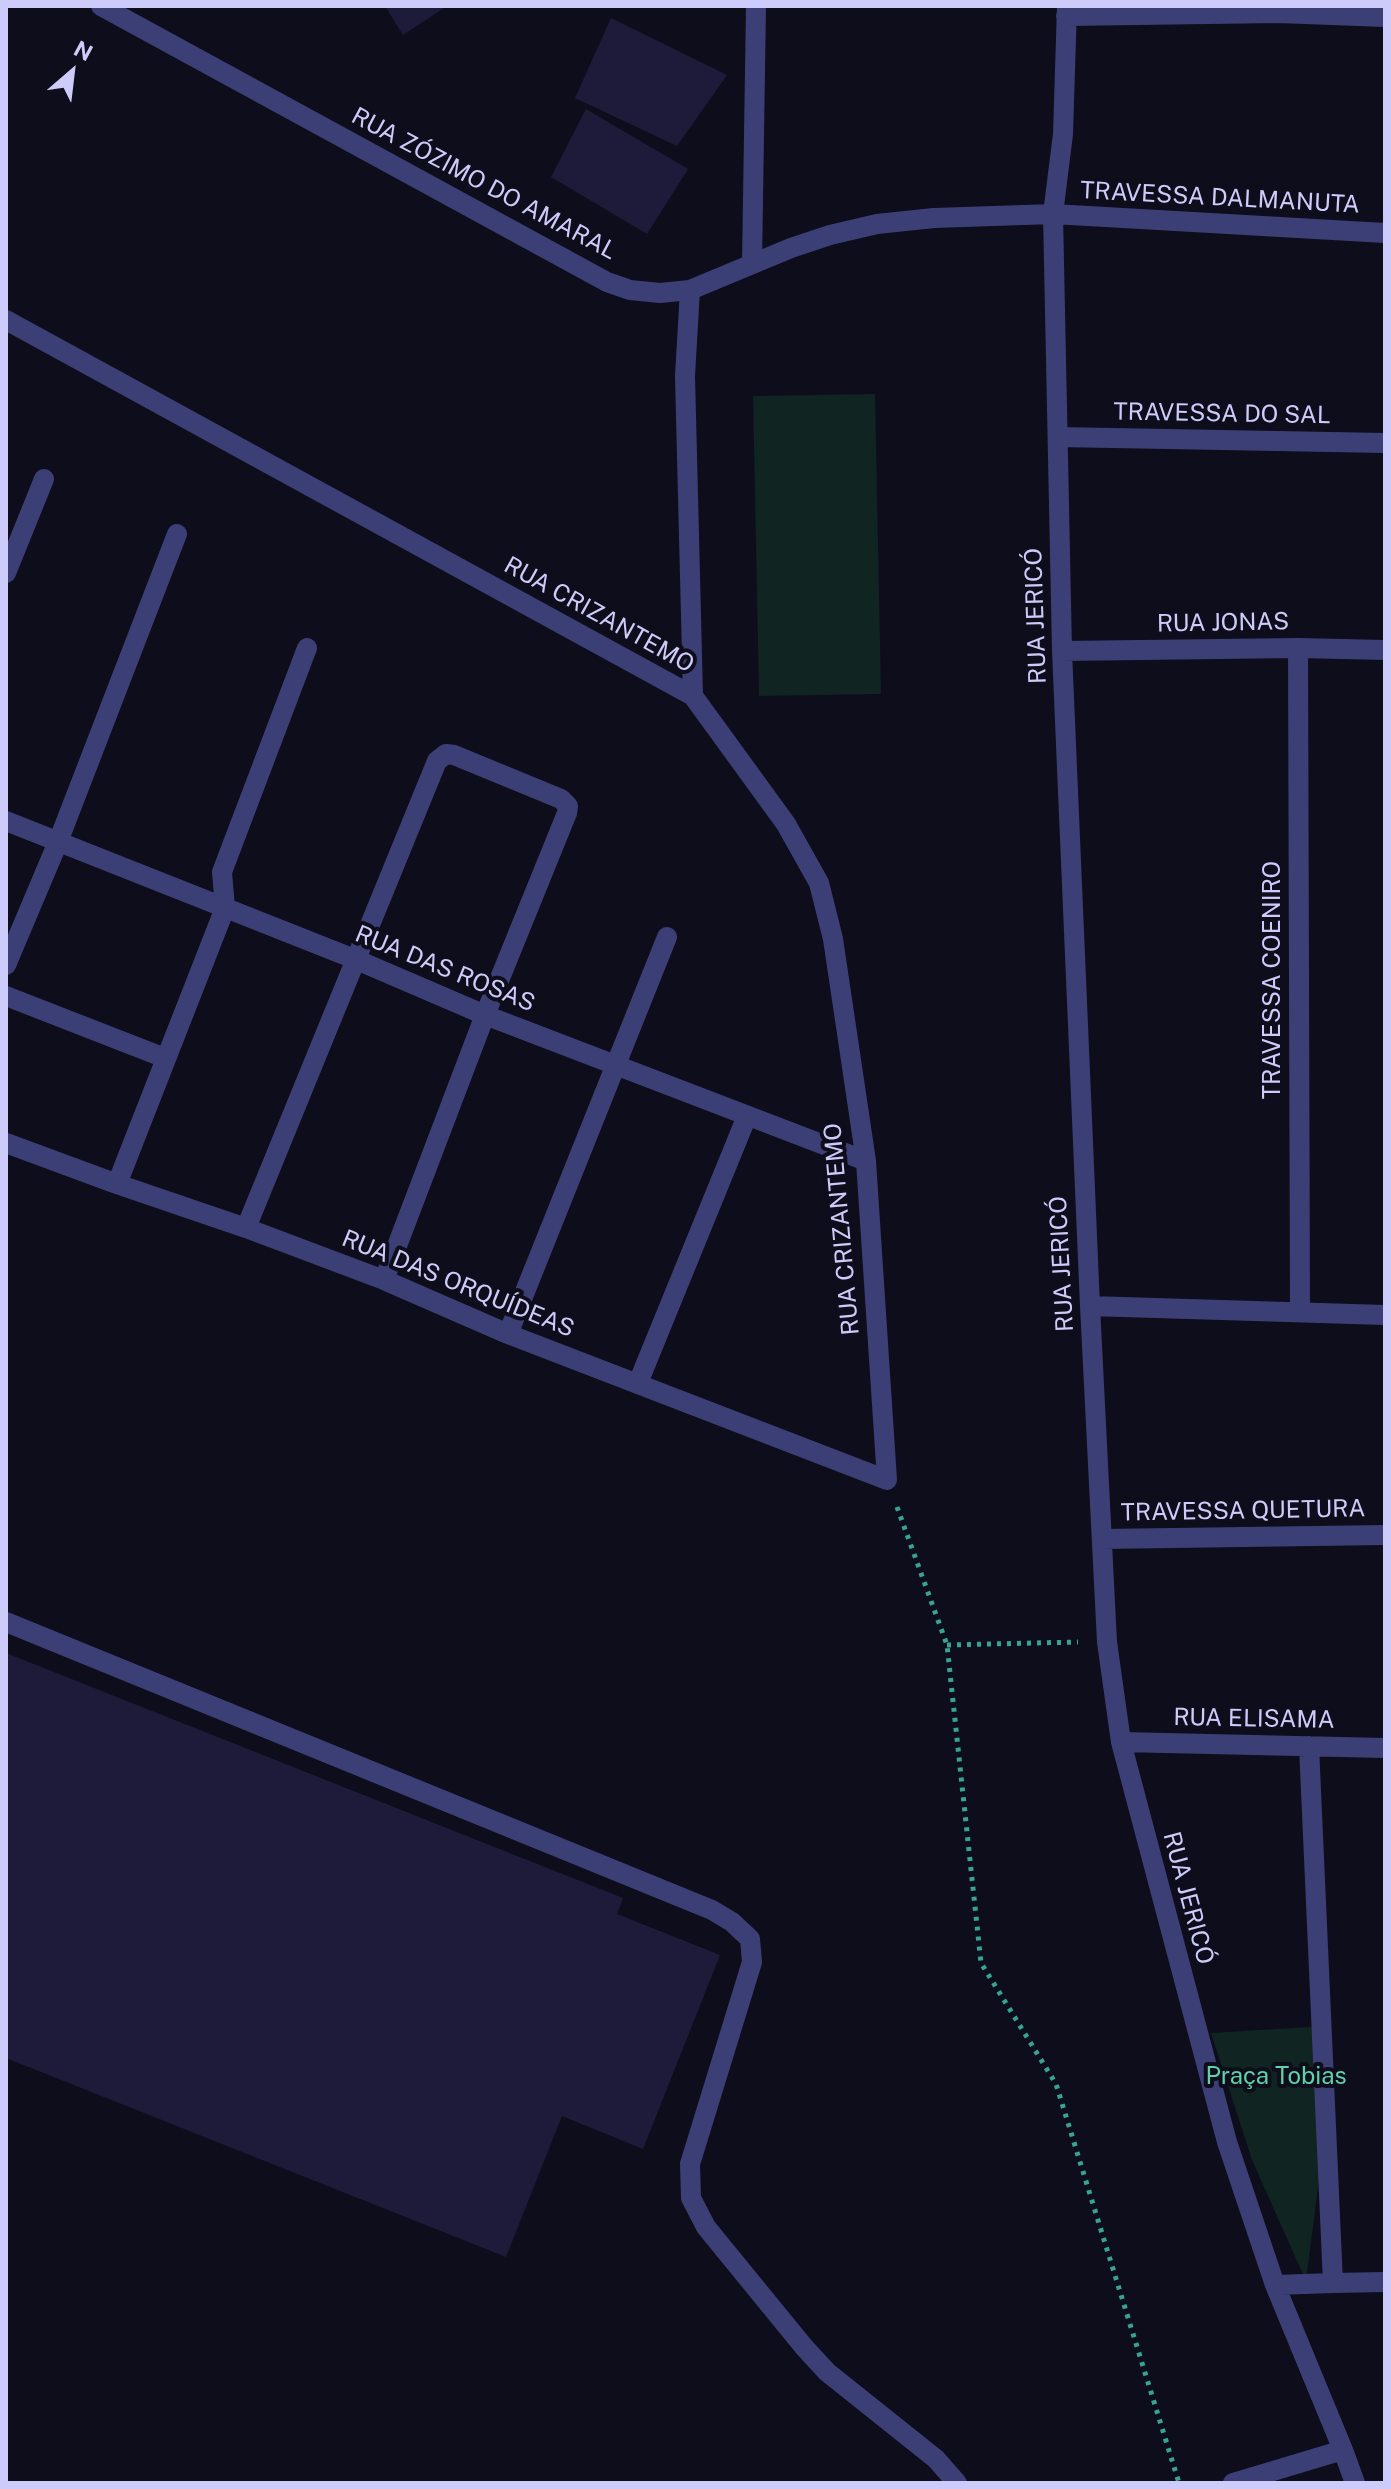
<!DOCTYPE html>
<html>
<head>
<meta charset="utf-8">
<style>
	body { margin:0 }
	#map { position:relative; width:1391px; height:2489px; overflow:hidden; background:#0e0d1b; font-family:"Public Sans",sans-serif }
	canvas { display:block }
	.frame { position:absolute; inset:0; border:8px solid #cccbfa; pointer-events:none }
	.north { position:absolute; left:32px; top:32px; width:80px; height:80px; -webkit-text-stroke:6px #0e0d1b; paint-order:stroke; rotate:28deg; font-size:22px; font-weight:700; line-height:32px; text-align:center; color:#cccbfa }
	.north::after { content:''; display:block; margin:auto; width:28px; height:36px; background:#cccbfa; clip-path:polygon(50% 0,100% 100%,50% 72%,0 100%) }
</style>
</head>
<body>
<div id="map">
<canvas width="1391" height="2489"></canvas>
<div class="frame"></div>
<div class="north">N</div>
</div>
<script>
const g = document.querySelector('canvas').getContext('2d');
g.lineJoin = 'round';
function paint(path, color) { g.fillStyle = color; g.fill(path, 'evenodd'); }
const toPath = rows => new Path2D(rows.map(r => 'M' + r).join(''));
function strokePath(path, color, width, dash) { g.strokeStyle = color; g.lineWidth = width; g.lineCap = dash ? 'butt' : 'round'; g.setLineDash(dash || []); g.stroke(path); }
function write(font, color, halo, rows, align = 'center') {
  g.font = font + ' "Public Sans",sans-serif'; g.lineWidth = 8; g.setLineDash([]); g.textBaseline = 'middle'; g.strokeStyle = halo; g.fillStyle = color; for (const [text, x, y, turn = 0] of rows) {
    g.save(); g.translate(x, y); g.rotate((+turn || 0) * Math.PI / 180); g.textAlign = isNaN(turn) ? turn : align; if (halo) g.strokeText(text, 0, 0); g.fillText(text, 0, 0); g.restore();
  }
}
paint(toPath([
	[875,394,881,694,759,696,753,396],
	[1327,2026,1322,2157,1306,2281,1252,2160,1211,2033]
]), '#102422');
paint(toPath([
	[385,6,447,6,403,35],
	[611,18,727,75,677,146,575,98],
	[586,109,688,169,647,234,551,177],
	[6,1653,623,1898,617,1914,720,1955,643,2149,562,2116,506,2257,6,2058]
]), '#1e1b3a');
strokePath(toPath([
	[897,1507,947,1645,981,1963,1056,2084,1179,2483],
	[947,1645,1078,1642]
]), '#37a391', 5, [4, 6]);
strokePath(toPath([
	[101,6,607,282,630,290,660,293,690,290,791,248,830,235,877,224,934,218,1053,214,1385,233],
	[1067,6,1063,134,1053,214,1062,651,1090,1306,1107,1642,1121,1742,1227,2142,1275,2285,1343,2450,1355,2483],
	[1066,16,1279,13,1385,17],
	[752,264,756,6],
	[690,290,685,376,693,696],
	[6,320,693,696,786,824,819,883,833,939,866,1161,887,1480,508,1334,384,1280,246,1228,117,1184,6,1143],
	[1058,437,1385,443],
	[6,573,44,479],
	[1298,648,1300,1312],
	[1062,651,1298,648,1385,650],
	[6,821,357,960,485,1015,866,1161],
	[6,965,58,842,177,534],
	[6,996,165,1058],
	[117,1184,225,908,222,872,307,648],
	[246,1228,437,761,446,754,454,755,561,799,568,806,567,813,485,1015,384,1280],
	[1090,1306,1385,1315],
	[508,1334,667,937],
	[638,1383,747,1116],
	[1102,1539,1385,1535],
	[6,1622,712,1910,732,1922,750,1939,752,1962,690,2164,691,2198,706,2227,804,2347,827,2372,936,2459,957,2483],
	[1121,1742,1385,1748],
	[1333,2283,1385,2282],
	[1275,2285,1333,2283,1309,1746],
	[1233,2483,1343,2450]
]), '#3c3f76', 20);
write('24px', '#cccbfa', '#0e0d1b', [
	["RUA ZÓZIMO DO AMARAL",484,184,28],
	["TRAVESSA DALMANUTA",1220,198,3],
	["TRAVESSA DO SAL",1222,414,1],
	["RUA CRIZANTEMO",599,615,29],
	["RUA JERICÓ",1036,616,-92],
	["RUA JONAS",1223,623,-1],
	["RUA DAS ROSAS",445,969,22],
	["TRAVESSA COENIRO",1273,980,-90],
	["RUA CRIZANTEMO",842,1229,-95],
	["RUA JERICÓ",1062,1264,-93],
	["RUA DAS ORQUÍDEAS",458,1284,22],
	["TRAVESSA QUETURA",1243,1511,-1],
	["RUA ELISAMA",1254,1719,1],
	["RUA JERICÓ",1188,1898,75]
]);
write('24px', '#5fd2aa', '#0e0d1b', [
	["Praça Tobias",1276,2077]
]);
</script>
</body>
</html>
